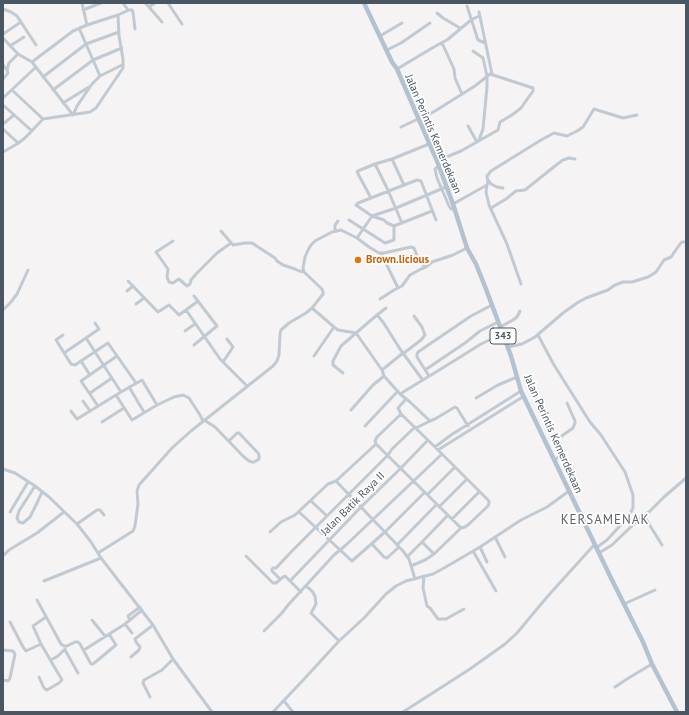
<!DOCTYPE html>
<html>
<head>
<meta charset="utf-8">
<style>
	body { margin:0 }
	#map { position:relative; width:689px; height:715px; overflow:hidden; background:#f5f3f3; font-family:"PT Sans",sans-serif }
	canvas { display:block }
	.frame { position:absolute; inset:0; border:4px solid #4a5661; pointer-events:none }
</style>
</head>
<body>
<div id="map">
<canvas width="689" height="715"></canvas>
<div class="frame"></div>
</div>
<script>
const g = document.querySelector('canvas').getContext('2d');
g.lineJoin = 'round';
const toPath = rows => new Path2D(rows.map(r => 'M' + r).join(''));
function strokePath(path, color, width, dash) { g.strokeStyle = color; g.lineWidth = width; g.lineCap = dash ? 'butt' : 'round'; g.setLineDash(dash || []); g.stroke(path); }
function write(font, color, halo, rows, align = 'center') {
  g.font = font + ' "PT Sans",sans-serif'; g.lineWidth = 3.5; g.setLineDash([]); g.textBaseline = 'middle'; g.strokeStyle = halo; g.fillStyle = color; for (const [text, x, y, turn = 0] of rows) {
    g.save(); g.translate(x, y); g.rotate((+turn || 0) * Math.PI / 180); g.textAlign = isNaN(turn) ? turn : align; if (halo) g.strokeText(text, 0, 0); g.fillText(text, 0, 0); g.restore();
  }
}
strokePath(toPath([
	[82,3,87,25],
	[123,3,128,10],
	[145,3,149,7,155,3],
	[168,3,182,24],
	[467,6,477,37,478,40,485,43],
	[149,7,162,22],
	[3,9,11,12,17,16,36,45],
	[83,10,101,3],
	[479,12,492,74],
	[437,13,443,18,460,28],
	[79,28,100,76],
	[3,34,21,22],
	[380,36,402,23],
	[3,38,18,54,32,62,73,115,77,106,92,84,100,76,122,65],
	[441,44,443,45,454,69,455,78,462,94],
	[10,46,24,37],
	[387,50,401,43,430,23],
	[473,51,483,58,487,76,487,87,483,129,479,140],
	[32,62,73,31,87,25,118,15,129,10,132,10,133,12,135,29],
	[3,65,7,70,8,73,3,79],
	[397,69,439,44,447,40,471,20,479,16],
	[7,70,9,63,18,54],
	[43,77,86,44,119,32],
	[12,90,43,119],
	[53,90,93,60,122,48],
	[3,98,36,67],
	[63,103,89,87],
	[3,105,32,131],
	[419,122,424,119,426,116,435,111,475,86,490,74,533,88,533,91,521,108,512,115,500,122,498,130,461,151,437,161],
	[3,124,14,115],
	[468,126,477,142],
	[401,127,418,119],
	[3,129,18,143],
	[3,152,17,144,25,138,43,119,90,112,96,108,123,68,123,59,119,36,118,15],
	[392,159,429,144],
	[439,166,435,169,437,178,449,206,451,209,455,209],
	[488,180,491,184,497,187,503,188],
	[404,185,371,198,358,203,356,205,372,216,384,220,387,223,394,226,432,211],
	[487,185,486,192,489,205,507,244,521,284],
	[371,198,357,172,358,171,375,164],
	[453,204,487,185,488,182,487,176,491,171,541,140,554,133,567,136,577,131,583,127,588,119,594,109,623,118,637,115],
	[491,208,506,199,516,191,525,190,555,166,563,160,569,158,575,159],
	[349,220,385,243,394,240,394,226],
	[402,223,387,188,375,164,392,159,404,185,417,180,421,181,436,220],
	[221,231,233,245,245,243,252,243,275,258,277,261,283,265,295,269,299,271,304,272],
	[335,231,335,225,338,221],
	[357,238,372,216,396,208,446,187],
	[173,241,156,252,168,269,167,277,169,282,173,283,179,279,187,286,190,284,191,280,196,274,217,253,231,243],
	[381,253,398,288],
	[128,281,158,312,169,305,179,315,186,310,220,359,247,386],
	[127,291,133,286],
	[194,296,217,326,194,345],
	[380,299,394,290,402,286,410,275,421,269,426,267],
	[136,304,144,298],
	[312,308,334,327,338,330,356,333],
	[3,310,11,302,17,294,28,270],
	[186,310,198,301],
	[377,315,386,308],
	[95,323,99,329,86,338,121,392,142,380,157,405,174,397,183,395,189,398,200,415,203,421],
	[500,327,513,320,517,317,520,311],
	[185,331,195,324],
	[63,335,56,340,71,364,75,365,108,343,136,383],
	[538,335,554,365,590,422,601,435,625,472,633,495,633,508,629,516,607,540,596,548],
	[508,347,522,344,535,337,563,313,577,303,586,298,608,290,615,285,623,282,632,282,648,277,653,274,656,272,664,260,671,257,680,244,682,242,686,242],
	[64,353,86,338],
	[404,353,421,340,425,335,422,327,414,316],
	[314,356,334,327],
	[81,361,90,375],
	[223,362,233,347,227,339],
	[382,370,403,353],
	[425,370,465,343,480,331,498,322],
	[343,373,333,365,333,361,341,346,356,333],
	[384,376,382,370,356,333,377,315,383,322,400,349,422,379],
	[429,376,417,357,417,354,418,352,471,316,492,305],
	[129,387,144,412],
	[90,393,112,378],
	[400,394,410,402,430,421],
	[116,395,132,420,157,405],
	[476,398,498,385,517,377],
	[406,399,398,408,401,414,435,447,489,501,489,503,488,506,469,524,465,527,461,528,434,554,422,542,448,515],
	[83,401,90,411],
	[98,406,81,381,117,356],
	[351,410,373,385,384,376,400,394,449,364,481,344,502,334],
	[71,411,77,419,121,392],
	[204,420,215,427,244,457,249,461,252,462,254,462,259,459,259,455,258,453,239,433,237,433,229,441],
	[102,422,124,408],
	[365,426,398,391],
	[416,428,430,421,435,419,455,407,457,408,468,426],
	[376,444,461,528],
	[435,447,451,435,521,391],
	[438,450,524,396],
	[554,460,562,455,558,442,558,440,559,438,573,428,575,423,575,421,567,403],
	[3,469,15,473,35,486,49,497,77,524,91,542,101,558,118,580,153,625,173,659,212,712],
	[336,481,403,551,409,559,415,579],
	[35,486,19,511,17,518,19,522,23,523,30,517,38,501,42,492],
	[428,494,455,467],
	[311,501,327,516],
	[439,507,467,479],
	[10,512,28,482],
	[299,512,352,561,385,532,425,492],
	[644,516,662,545],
	[452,519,479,492],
	[77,524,97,510,100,510,104,515],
	[270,532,281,522,295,515,328,484,336,481,376,444,375,441,377,437,401,414],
	[495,537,505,557],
	[372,544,384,557,387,558,399,547],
	[397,545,437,504],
	[480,547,487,562],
	[473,551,496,591],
	[98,553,133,531,135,526,138,504,137,491,139,485,172,448,191,431,273,366,277,361,279,355,280,334,281,330,289,323,306,313,312,308,323,294,323,292,322,289,304,272,303,268,305,257,308,250,311,245,315,241,332,232,341,230,357,238,369,247,379,253,384,253,411,247,414,248,419,261,426,267,432,262,453,255,467,248],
	[599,553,612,545,638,520,650,511,664,497,686,478],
	[3,556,9,550,37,533,64,512],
	[246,556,273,583,276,583,283,577,285,576,301,592],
	[407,557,422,542],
	[411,566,425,560,434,554],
	[424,576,423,588,427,606,430,608,438,619,446,619,464,609],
	[280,579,272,571,272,569,273,568,276,568,292,551,388,455,392,449,415,427],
	[44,581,101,558],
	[290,581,361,507,401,468,428,440],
	[306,586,312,591,315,596,316,604,311,613,339,641],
	[37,600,61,644,64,646,67,646,75,642,78,642,80,644,91,664,93,664,116,645,109,634],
	[624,604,655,590],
	[92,620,105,636],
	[130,620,128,616,140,607],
	[10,622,23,647,26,651,41,644,33,626,46,617],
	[125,624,132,633],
	[264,631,281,614,289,604,334,555,346,545,442,454],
	[3,650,13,651,15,654,10,678,8,681,3,680],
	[65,650,78,673],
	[84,650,125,624,142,610],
	[131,657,139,650,140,647,136,642,135,639,153,625],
	[51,660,58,656,65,649],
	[39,677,44,688,47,690,59,683,62,680,41,644],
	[615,687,627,679,652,664],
	[150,697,143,683,144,680,162,670,173,659],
	[284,701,293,712],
	[273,712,306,677,339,641,364,618,386,594,396,586,406,581,433,574,444,568,480,547,521,520,547,507,569,491],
	[403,712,470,669,505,644,517,633,547,597,594,545]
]), '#c1cad2', 3);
strokePath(toPath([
	[364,3,392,62,397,69,437,161,453,204,467,248,476,264,486,289,511,356,521,391,610,576,643,642,652,664,677,712]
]), '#b3c2d1', 4.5);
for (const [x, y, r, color] of [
	[358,260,4,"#e8710a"]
]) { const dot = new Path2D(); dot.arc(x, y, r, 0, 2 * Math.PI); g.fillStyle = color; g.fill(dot); strokePath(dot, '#fff', 1.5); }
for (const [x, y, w] of [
	[503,336,26]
]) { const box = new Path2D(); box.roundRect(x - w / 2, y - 8, w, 16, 3); g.fillStyle = '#fff'; g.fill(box); strokePath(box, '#4a5661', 1); }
write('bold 10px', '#4a5661', null, [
	["343",503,336]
]);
write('11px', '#4a5661', '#fff', [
	["Jalan Perintis Kemerdekaan",433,134,67],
	["Jalan Perintis Kemerdekaan",553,434,66],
	["Jalan Batik Raya II",353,504,-45]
]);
write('bold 11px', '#c56008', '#fff', [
	["Brown.licious",366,260]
], 'left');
g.letterSpacing = '1px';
write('13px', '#5f6368', '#fff', [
	["KERSAMENAK",605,520]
]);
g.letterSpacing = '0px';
</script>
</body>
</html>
